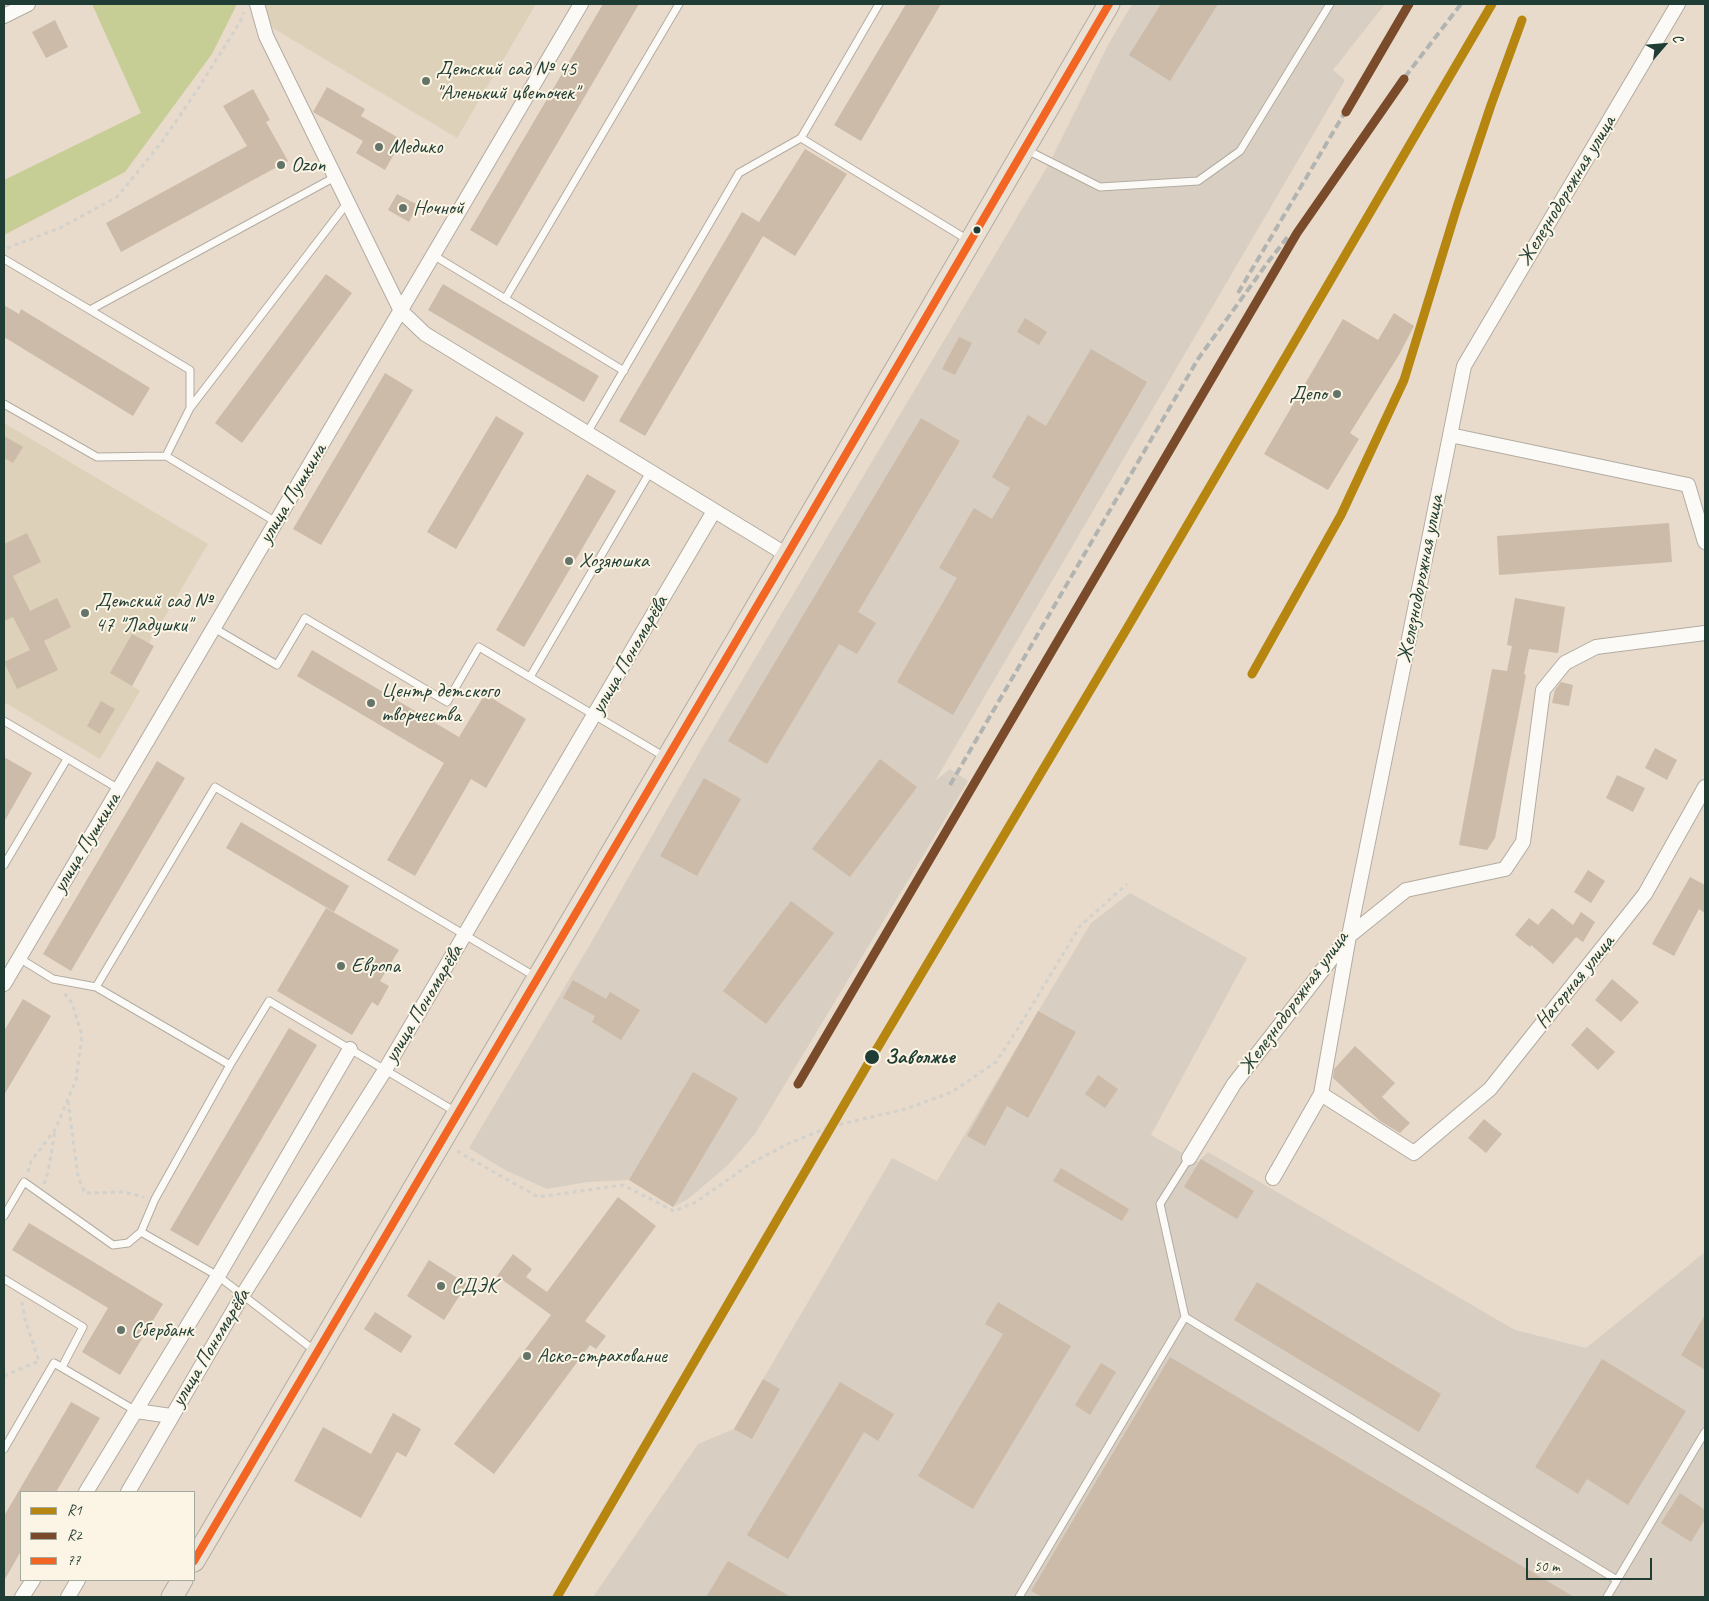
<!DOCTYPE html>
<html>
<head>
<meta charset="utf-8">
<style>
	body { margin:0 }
	#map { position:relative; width:1709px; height:1601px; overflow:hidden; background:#e8dbcb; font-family:Caveat,sans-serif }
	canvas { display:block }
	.frame { position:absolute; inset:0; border:5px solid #1f3d34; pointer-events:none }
	.legend { position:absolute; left:20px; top:1491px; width:175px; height:90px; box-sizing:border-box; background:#fcf5e5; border:1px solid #a4ab9e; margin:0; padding:6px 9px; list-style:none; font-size:15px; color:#1f3d34 }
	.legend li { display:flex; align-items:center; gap:10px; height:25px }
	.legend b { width:25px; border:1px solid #a4ab9e }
	.north { position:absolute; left:1639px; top:20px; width:50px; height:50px; -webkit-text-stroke:4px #fcf5e5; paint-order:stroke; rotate:63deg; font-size:14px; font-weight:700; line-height:20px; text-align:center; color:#1f3d34 }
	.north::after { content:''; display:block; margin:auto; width:18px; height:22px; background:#1f3d34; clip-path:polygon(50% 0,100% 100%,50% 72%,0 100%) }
	.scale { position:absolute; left:1526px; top:1558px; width:126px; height:22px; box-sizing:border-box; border:2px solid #1f3d34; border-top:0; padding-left:6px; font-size:15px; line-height:18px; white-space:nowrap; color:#1f3d34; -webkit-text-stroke:4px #fcf5e5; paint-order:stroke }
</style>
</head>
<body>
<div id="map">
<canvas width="1709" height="1601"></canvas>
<div class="frame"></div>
<ul class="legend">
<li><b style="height:6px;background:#b68610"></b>R1</li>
<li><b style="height:6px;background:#7a4b2a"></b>R2</li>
<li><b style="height:6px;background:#f26522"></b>77</li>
</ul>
<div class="north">С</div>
<div class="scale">50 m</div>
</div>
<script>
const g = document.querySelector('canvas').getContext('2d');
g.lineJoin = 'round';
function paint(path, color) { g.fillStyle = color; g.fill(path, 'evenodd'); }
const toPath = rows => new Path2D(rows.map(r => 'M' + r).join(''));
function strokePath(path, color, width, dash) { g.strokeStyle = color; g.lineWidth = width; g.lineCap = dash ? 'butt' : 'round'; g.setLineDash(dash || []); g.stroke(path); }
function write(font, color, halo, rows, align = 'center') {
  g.font = font + ' Caveat,sans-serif'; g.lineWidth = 4; g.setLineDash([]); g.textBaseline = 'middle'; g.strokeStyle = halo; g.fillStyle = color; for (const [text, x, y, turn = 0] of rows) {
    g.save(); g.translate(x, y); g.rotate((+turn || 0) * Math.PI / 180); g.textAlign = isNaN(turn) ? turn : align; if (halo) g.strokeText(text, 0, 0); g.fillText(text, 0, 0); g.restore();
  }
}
paint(toPath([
	[262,4,536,4,457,138,266,24],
	[4,423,208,544,126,682,140,691,100,759,4,702]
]), '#ddd1b9');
paint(toPath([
	[1132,4,1385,4,1333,70,1345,80,935,781,950,769,968,781,755,1134,728,1165,688,1199,673,1207,629,1180,587,1182,547,1189,505,1170,469,1148,595,936,703,746,1050,162,1108,45],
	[1130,893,1247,958,1151,1135,1198,1162,1208,1152,1515,1330,1586,1348,1705,1252,1705,1597,593,1597,698,1444,734,1429,892,1158,937,1181,1091,923]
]), '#d8cec1');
paint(toPath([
	[92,4,237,4,212,54,125,172,4,235,4,180,141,113]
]), '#c7ce95');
paint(toPath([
	[603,4,639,4,497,246,470,230],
	[906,4,941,4,861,141,834,125],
	[1161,4,1218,4,1170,81,1129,55],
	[55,20,68,47,46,58,32,32],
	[327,87,365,109,361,116,402,140,385,170,356,153,363,141,313,112],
	[253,89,270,120,266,122,288,161,121,252,106,223,247,146,223,106],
	[805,149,847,174,795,256,763,236,645,436,619,421,742,212,759,222],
	[397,194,418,205,409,222,388,210],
	[326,274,352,293,242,443,215,423],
	[443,284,599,376,584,402,428,310],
	[4,305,19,314,21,309,150,388,133,416,4,337],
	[1394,313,1414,326,1399,355,1350,433,1359,439,1328,490,1264,454,1343,319,1378,340],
	[1025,318,1047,332,1039,345,1017,332],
	[959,337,972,343,955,375,942,369],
	[1091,349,1147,382,953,715,897,682,957,578,939,568,974,508,992,519,1010,488,992,477,1028,415,1046,426],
	[385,373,413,390,321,545,293,529],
	[496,416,524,433,456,549,427,532],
	[921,418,960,441,858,612,876,623,857,654,839,644,767,764,728,741],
	[4,436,23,447,13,463,4,458],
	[587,474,616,491,524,647,496,630],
	[1669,523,1672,562,1499,575,1497,536],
	[27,533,41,562,13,576,30,611,57,598,71,627,44,641,58,670,17,689,4,662,30,650,13,617,4,621,4,544],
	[1515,598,1565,607,1558,653,1529,649,1524,674,1526,675,1495,838,1487,850,1459,845,1492,669,1507,671,1512,646,1507,645],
	[132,634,154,646,132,686,110,673],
	[312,650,459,737,485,694,526,719,486,788,471,779,415,876,387,860,444,763,297,676],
	[1561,682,1573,685,1569,706,1552,703,1555,690],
	[101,701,115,709,100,734,87,726],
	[1655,748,1677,760,1667,780,1645,768],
	[4,757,32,773,4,822],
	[880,759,917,787,850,877,812,849],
	[157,761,185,778,71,971,43,954],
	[1617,775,1645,788,1633,812,1606,798],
	[704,778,741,799,697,876,660,856],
	[241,822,349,886,334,912,226,848],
	[1588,870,1605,881,1591,903,1574,892],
	[1690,877,1705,885,1705,913,1699,909,1674,956,1652,944],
	[791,901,834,933,766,1024,723,991],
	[326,908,399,950,380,981,389,986,378,1006,372,1002,352,1035,277,991],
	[1552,908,1573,925,1581,912,1595,922,1583,942,1576,937,1553,964,1531,945,1530,947,1515,935,1529,918,1538,925],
	[1612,979,1639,1002,1621,1022,1595,1000],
	[573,980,606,999,610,992,640,1010,621,1040,592,1022,595,1016,563,998],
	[23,999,51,1016,4,1095,4,1031],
	[1038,1011,1076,1032,1028,1118,1007,1106,985,1146,967,1136],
	[1587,1027,1615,1052,1598,1070,1571,1045],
	[289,1028,317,1045,198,1246,170,1230],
	[1355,1046,1395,1083,1382,1097,1410,1123,1400,1133,1380,1121,1333,1078,1334,1069],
	[693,1072,738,1098,673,1207,629,1180],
	[1098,1075,1118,1089,1105,1108,1085,1094],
	[1484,1119,1502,1134,1486,1153,1468,1138],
	[1201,1159,1254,1191,1237,1219,1184,1187],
	[1061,1168,1129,1209,1122,1221,1053,1181],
	[618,1197,656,1226,585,1321,606,1336,596,1349,590,1345,494,1474,454,1444,551,1315,497,1276,513,1254,532,1269,526,1277,547,1292],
	[29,1223,163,1304,120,1375,82,1352,108,1308,12,1250],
	[429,1260,467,1284,444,1320,407,1296],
	[1257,1282,1441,1394,1419,1432,1234,1320],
	[998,1302,1071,1346,973,1509,918,1476,1003,1334,985,1324],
	[375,1312,412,1336,401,1353,364,1329],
	[1705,1315,1705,1370,1681,1355],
	[1170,1357,1574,1597,1042,1597,1031,1591],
	[1602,1359,1686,1411,1628,1505,1587,1479,1578,1494,1535,1467],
	[1101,1363,1116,1372,1090,1415,1075,1405],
	[763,1379,780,1389,752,1439,734,1429],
	[840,1382,894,1414,878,1441,864,1432,788,1559,747,1535],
	[71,1402,100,1418,56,1492,21,1492,21,1551,4,1581,4,1516],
	[393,1413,421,1429,406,1457,397,1452,361,1518,294,1481,323,1427,371,1454],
	[1680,1493,1705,1510,1705,1519,1691,1542,1661,1523],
	[728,1561,791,1597,706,1597]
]), '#ccbba8');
const service = toPath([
	[801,138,879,4],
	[1027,150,1100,187,1198,181,1240,151,1330,4],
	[433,255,624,371],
	[4,259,90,310,335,177],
	[505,299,679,4],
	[90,310,190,370,190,408,166,456],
	[4,404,97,457,166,456,276,522],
	[190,408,348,202],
	[587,433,739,173,801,138,968,240],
	[214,628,277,665,305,618,447,702,479,647,665,757],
	[530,677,650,472],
	[4,721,119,789],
	[4,865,67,759],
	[19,958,53,979,96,987,230,1065,269,1001,456,1112],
	[96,987,215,787,536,977],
	[230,1065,155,1199,141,1232,218,1276,315,1351],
	[4,1216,24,1182,113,1245,128,1243,141,1232],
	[4,1279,83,1327,62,1367],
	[1185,1317,1160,1204,1189,1158],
	[4,1449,54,1363,136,1411],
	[1019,1597,1185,1317,1617,1580],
	[1607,1597,1705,1432]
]);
const minor = toPath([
	[257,4,266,36,401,311,425,334,787,555],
	[4,16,28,4],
	[1450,435,1688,485,1705,542],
	[4,984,581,4],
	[1321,1094,1414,1153,1490,1089,1645,894,1705,787],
	[1189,1158,1234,1084,1349,936,1464,366,1678,4],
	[1273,1178,1321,1094,1349,936,1406,890,1505,869,1523,842,1543,690,1565,663,1596,647,1705,633],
	[136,1411,171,1416],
	[86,1492,218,1276,350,1049],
	[128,1492,242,1296,385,1070,714,511],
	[22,1597,33,1580],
	[68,1597,78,1580]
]);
const primary = toPath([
	[194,1561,787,555,1109,4],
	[172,1597,182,1580]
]);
strokePath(service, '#b2aca2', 9);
strokePath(minor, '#b2aca2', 16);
strokePath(primary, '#b2aca2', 23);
strokePath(toPath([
	[7,248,60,228,117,197,161,143,196,92,240,22,244,12],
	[68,1101,78,1177,85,1193,124,1192,144,1197],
	[457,1151,538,1197,623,1185,674,1211,696,1202,753,1162,792,1142,832,1126,906,1109,952,1092,996,1062,1022,1022,1080,926,1127,884],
	[28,1172,31,1161,55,1130,76,1080,82,1035,72,1003,64,993],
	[44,1184,48,1172,55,1131],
	[4,1376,39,1361,25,1319,22,1302]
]), '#d2d1cc', 3, [4, 4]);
strokePath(service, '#fcfaf7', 7);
strokePath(minor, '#fcfaf7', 14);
strokePath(primary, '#eae1d4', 21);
strokePath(toPath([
	[1238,293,1409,4],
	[1252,674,1341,515,1404,380,1457,207,1491,105,1522,20],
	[950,785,1198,359,1268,262,1290,234],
	[798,1084,1297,233,1408,73,1461,4]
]), '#b2b4b1', 4, [8, 4]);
strokePath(toPath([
	[194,1561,787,555,1109,4]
]), '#f26522', 8);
strokePath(toPath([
	[1252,674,1341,515,1404,380,1457,207,1491,105,1522,20],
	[557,1597,872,1057,1126,630,1492,4]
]), '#b68610', 9);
strokePath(toPath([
	[1346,112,1409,4],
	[798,1084,1297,233,1404,79]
]), '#7a4b2a', 9);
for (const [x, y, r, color] of [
	[426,81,5,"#657469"],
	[379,147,5,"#657469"],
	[281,165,5,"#657469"],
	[403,208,5,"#657469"],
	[977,230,4.5,"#1f3d34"],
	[1337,394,5,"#657469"],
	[569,561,5,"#657469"],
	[85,613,5,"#657469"],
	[371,703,5,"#657469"],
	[341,966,5,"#657469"],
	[872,1057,8,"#1f3d34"],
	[441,1286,5,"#657469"],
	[121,1330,5,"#657469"],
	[527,1356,5,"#657469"]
]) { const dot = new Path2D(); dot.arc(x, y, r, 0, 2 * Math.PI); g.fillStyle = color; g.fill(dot); strokePath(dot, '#fcf5e5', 2); }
write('21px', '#1f3d34', '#fcf5e5', [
	["Детский сад № 45",436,69],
	["\"Аленький цветочек\"",436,93],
	["Медико",389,147],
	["Ozon",291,165],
	["Ночной",413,208],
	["Депо",1327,394,"right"],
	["Хозяюшка",579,561],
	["Детский сад №",95,601],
	["47 \"Ладушки\"",95,625],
	["Центр детского",381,691],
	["творчества",381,715],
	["Европа",351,966],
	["СДЭК",451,1286],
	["Сбербанк",131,1330],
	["Аско-страхование",537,1356]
], 'left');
write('21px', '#1f3d34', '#fcf5e5', [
	["Железнодорожная улица",1567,191,-59],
	["улица Пушкина",293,494,-59],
	["Железнодорожная улица",1421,579,-79],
	["улица Пономарёва",630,655,-60],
	["улица Пушкина",87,843,-59],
	["Нагорная улица",1575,982,-51],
	["Железнодорожная улица",1294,1003,-54],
	["улица Пономарёва",424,1004,-59],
	["улица Пономарёва",211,1348,-59]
]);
write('bold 21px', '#1f3d34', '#fcf5e5', [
	["Заволжье",885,1057]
], 'left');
</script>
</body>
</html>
